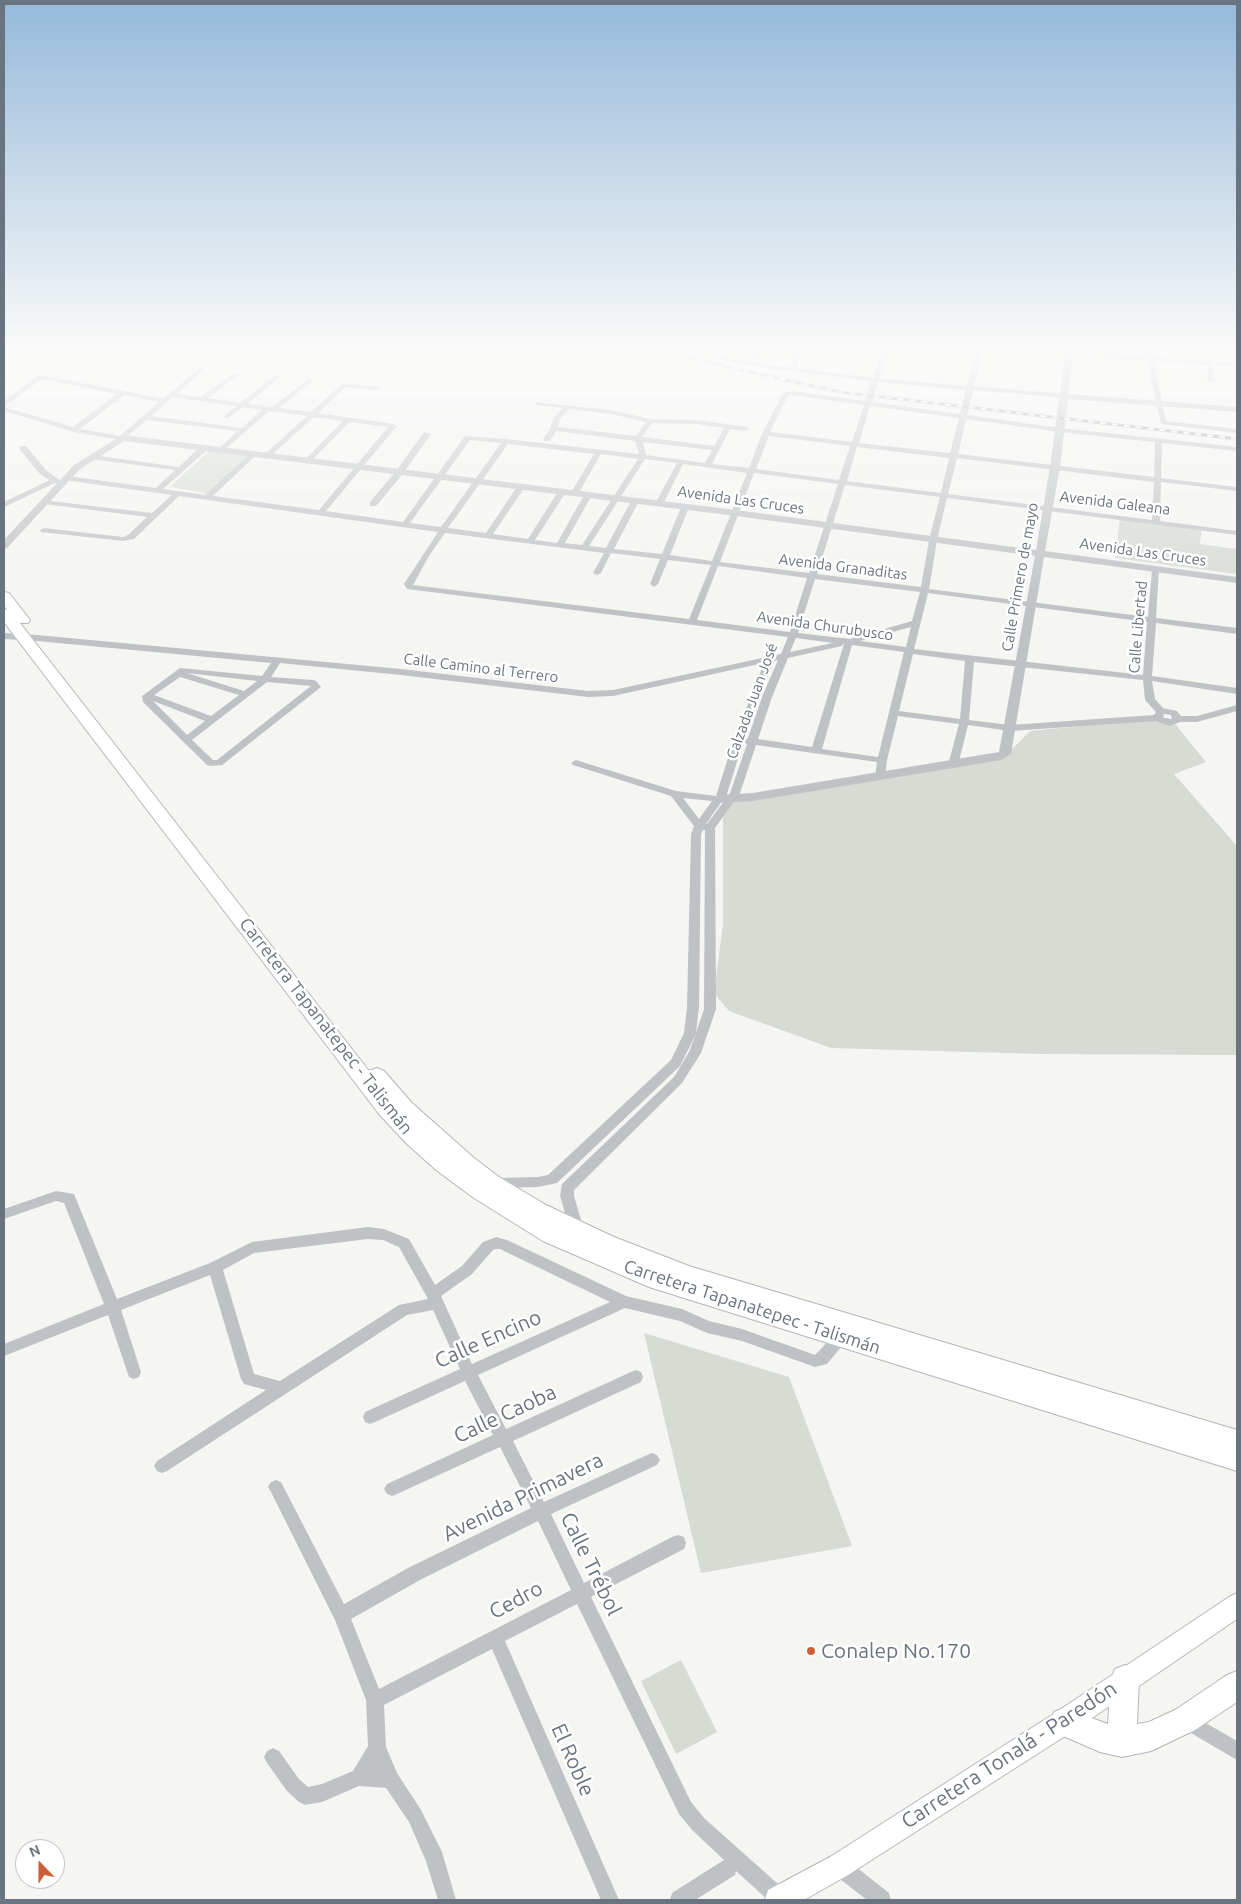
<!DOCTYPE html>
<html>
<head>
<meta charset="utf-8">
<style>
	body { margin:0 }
	#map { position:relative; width:1241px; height:1904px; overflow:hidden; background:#f5f5f2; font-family:Ubuntu,sans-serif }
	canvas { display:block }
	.frame { position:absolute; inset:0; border:5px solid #68747f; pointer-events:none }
	.north { position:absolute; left:15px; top:1839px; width:50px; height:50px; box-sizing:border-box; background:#fff; border:1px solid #c3c7cc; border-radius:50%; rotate:338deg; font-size:14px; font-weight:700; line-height:20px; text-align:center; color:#68747f }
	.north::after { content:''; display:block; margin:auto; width:18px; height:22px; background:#cc5f3a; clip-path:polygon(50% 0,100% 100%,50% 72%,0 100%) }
</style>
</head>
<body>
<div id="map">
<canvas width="1241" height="1904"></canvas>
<div class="frame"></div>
<div class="north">N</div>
</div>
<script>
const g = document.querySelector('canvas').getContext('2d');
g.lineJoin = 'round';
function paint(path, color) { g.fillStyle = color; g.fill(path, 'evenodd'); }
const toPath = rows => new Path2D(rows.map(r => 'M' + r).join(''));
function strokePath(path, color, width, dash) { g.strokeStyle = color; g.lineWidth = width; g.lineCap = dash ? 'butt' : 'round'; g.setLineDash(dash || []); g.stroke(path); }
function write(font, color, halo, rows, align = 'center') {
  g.font = font + ' Ubuntu,sans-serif'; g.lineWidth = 5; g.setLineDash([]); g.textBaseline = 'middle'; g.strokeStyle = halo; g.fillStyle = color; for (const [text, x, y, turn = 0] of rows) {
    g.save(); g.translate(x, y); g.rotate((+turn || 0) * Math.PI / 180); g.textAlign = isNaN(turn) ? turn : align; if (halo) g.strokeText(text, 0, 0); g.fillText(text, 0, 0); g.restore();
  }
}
paint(toPath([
	[210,450,249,456,210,494,170,487],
	[1120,517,1202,527,1200,544,1237,549,1237,574,1115,558],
	[1153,719,1176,725,1206,762,1174,774,1237,846,1237,1055,1042,1054,831,1048,729,1011,714,993,723,924,723,812,742,795,1010,751,1030,731],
	[644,1333,789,1377,852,1546,701,1573],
	[681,1660,717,1732,676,1754,641,1681]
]), '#d6dbd3');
const secondary = toPath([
	[1237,1593,1237,1619,1073,1731,848,1875,804,1900,765,1900,768,1890,830,1857,1055,1713,1229,1597,1237,1593]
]);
const trunk = toPath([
	[4,592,9,593,30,620,28,623,20,623,369,1071,377,1068,384,1071,412,1103,474,1158,499,1177,546,1205,614,1237,689,1266,1237,1430,1237,1471,649,1287,543,1241,474,1198,436,1170,406,1143,379,1114,4,622,4,609,7,610,4,605,4,592],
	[1125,1665,1135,1669,1139,1679,1137,1724,1149,1722,1175,1710,1227,1675,1237,1671,1237,1702,1195,1730,1151,1751,1122,1757,1100,1752,1054,1732,1050,1722,1054,1712,1064,1708,1108,1724,1111,1679,1115,1669,1125,1665]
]);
strokePath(secondary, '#b3b7bb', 2);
strokePath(trunk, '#b4b6b9', 2);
paint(toPath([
	[677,347,686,347,724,357,754,362,754,347,760,347,760,363,790,368,797,347,803,347,796,368,873,378,883,347,889,347,879,378,967,386,977,347,1005,347,1147,357,1145,347,1151,347,1153,357,1237,363,1237,367,1214,365,1213,380,1210,382,1207,380,1208,365,1154,361,1166,421,1237,429,1237,433,1161,424,1147,361,983,349,974,386,1065,394,1068,396,1065,398,973,390,967,415,1060,428,1237,447,1237,451,1162,443,1161,478,1237,487,1237,491,1161,482,1160,521,1237,531,1237,535,947,498,937,540,929,589,1148,617,1152,570,1159,568,1156,618,1237,628,1237,634,1156,623,1152,676,1237,688,1237,694,1152,681,1155,699,1163,708,1177,711,1181,716,1197,716,1237,705,1237,711,1197,722,1180,722,1170,726,1156,721,1010,731,968,725,958,765,953,768,948,765,959,724,898,716,887,760,885,777,880,780,875,777,877,762,756,745,740,793,715,828,716,1009,701,1053,682,1083,574,1190,574,1196,584,1230,582,1234,577,1236,572,1234,570,1230,560,1196,562,1184,674,1077,689,1052,696,1034,680,1066,557,1183,538,1187,495,1188,490,1187,488,1183,490,1179,495,1178,538,1177,548,1175,671,1060,684,1033,687,1007,691,834,694,826,671,796,573,765,571,763,576,760,579,761,676,791,716,796,734,739,764,663,613,696,588,697,401,675,280,663,271,677,313,680,316,681,321,687,222,765,210,766,207,765,143,702,142,696,180,668,262,676,271,663,37,641,33,638,37,635,401,669,588,691,613,690,781,654,788,637,407,589,404,584,438,532,179,496,134,539,123,541,41,532,40,530,44,528,123,537,128,535,147,517,45,504,41,502,42,500,152,513,172,495,64,480,64,476,67,476,156,488,175,470,89,459,88,457,92,455,179,467,200,447,206,447,206,451,163,489,205,495,251,453,255,455,254,457,213,496,319,510,388,427,350,422,308,464,304,462,305,460,343,421,314,417,267,459,263,457,264,455,307,416,269,411,221,453,217,451,218,449,238,431,147,420,122,440,74,432,4,411,4,407,73,427,117,394,42,379,6,405,4,406,4,401,36,377,42,375,163,399,201,367,204,369,203,370,177,394,200,397,235,373,237,374,237,376,208,398,240,403,276,375,278,376,278,378,248,404,272,407,309,379,312,381,311,382,279,408,311,412,342,384,378,387,379,388,376,390,346,387,318,413,393,424,397,426,326,511,403,522,465,436,506,439,639,454,635,441,556,431,550,441,544,441,543,439,550,429,553,419,562,408,537,405,534,403,535,402,611,410,650,419,697,420,748,427,749,429,745,431,730,429,712,464,749,468,762,434,783,393,791,391,865,401,871,381,757,367,722,360,677,347],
	[878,382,966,390,960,414,872,402,878,382],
	[124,395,159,402,120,436,80,429,124,395],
	[791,395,864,405,852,442,770,432,788,396,791,395],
	[173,397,236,406,223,417,227,419,243,407,262,410,242,428,151,416,173,397],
	[870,406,959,418,950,453,859,443,870,406],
	[569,409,611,414,646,422,636,436,558,427,560,419,569,409],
	[966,419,1060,432,1155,442,1154,477,958,454,966,419],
	[652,423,697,424,724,428,714,446,642,437,652,423],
	[769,436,850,446,839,480,756,469,769,436],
	[470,440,501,443,441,527,410,523,470,440],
	[643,442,712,450,705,463,646,455,643,442],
	[508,444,594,454,570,494,574,496,578,494,601,454,638,459,582,545,565,543,592,495,588,493,584,495,557,543,535,540,566,492,562,490,559,490,528,539,493,534,525,487,521,485,518,485,486,533,448,528,508,444],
	[857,447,949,458,941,493,847,481,857,447],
	[957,458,1154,482,1152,520,948,494,957,458],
	[645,459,677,463,655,504,659,506,663,504,683,464,747,473,712,561,670,555,689,507,685,505,681,507,662,554,614,549,639,501,635,499,631,501,606,548,589,546,645,459],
	[754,473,838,484,809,573,720,562,754,473],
	[845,485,940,497,929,540,921,587,817,574,845,485],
	[445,533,604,553,593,573,597,575,601,573,611,553,660,559,650,584,654,587,658,584,668,560,711,565,689,619,413,585,429,556,445,533],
	[718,566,807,578,790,632,697,620,718,566],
	[815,579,920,592,912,621,850,639,798,633,815,579],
	[928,593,1147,622,1143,675,914,649,928,593],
	[911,627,906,647,860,641,911,627],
	[796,638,833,643,790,652,796,638],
	[843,644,844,644,812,747,758,739,772,697,788,658,842,646,843,644],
	[852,645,904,652,878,757,822,749,852,645],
	[913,654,965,661,960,719,899,711,913,654],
	[778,660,762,697,748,738,743,741,747,744,730,793,707,824,706,824,727,794,744,739,774,661,778,660],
	[974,662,1143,680,1145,700,1156,712,1154,715,1010,725,969,720,974,662],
	[187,673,257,681,244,691,187,673],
	[180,677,239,695,211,716,154,695,180,677],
	[267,682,311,686,217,760,213,760,192,740,267,682],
	[153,701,205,721,187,735,153,701],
	[1165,714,1171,715,1172,719,1164,718,1163,715,1165,714],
	[683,798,712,801,699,819,683,798],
	[703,830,705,830,704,1009,696,1033,699,1007,701,834,703,830],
	[424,432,431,434,402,475,376,506,370,506,370,502,396,471,424,432],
	[20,446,26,446,47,471,64,483,60,485,55,483,4,507,4,502,50,480,41,475,20,450,20,446],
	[56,1191,74,1194,117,1299,210,1263,252,1242,368,1227,384,1229,409,1239,435,1285,462,1266,483,1242,496,1237,507,1240,626,1296,682,1309,709,1321,742,1329,815,1355,836,1333,841,1331,846,1333,848,1337,846,1341,827,1364,815,1367,742,1341,707,1333,680,1321,625,1308,478,1375,506,1429,631,1372,636,1370,641,1372,643,1377,641,1382,513,1441,544,1502,647,1455,652,1453,657,1455,660,1460,657,1465,551,1514,584,1583,672,1537,678,1535,684,1537,686,1543,684,1549,591,1597,691,1802,704,1818,787,1892,789,1900,768,1900,736,1871,735,1875,695,1900,670,1900,672,1893,724,1860,692,1830,679,1814,577,1604,505,1641,619,1900,601,1900,492,1649,384,1705,386,1747,397,1773,421,1810,442,1852,456,1900,438,1900,426,1861,409,1822,386,1788,359,1786,322,1802,305,1805,299,1802,287,1791,267,1763,264,1757,267,1751,273,1748,279,1751,299,1779,308,1787,322,1784,353,1771,368,1746,366,1700,335,1620,271,1492,268,1487,271,1482,276,1480,281,1482,344,1604,408,1568,531,1508,500,1447,397,1494,392,1496,387,1494,384,1489,387,1484,493,1435,465,1381,375,1422,370,1424,365,1422,363,1417,365,1412,460,1369,433,1310,407,1315,167,1471,162,1473,157,1471,154,1466,157,1461,266,1390,244,1384,241,1379,210,1275,121,1310,141,1372,139,1377,134,1379,129,1377,108,1315,4,1356,4,1344,104,1304,64,1203,56,1201,4,1219,4,1209,56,1191],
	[368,1239,383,1240,399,1247,428,1299,399,1305,280,1381,254,1374,223,1270,254,1253,368,1239],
	[496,1249,500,1249,610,1302,472,1364,441,1296,472,1274,493,1250,496,1249],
	[538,1521,571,1590,379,1689,351,1619,420,1580,538,1521],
	[1185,1711,1237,1741,1237,1760,1179,1726,1176,1720,1179,1714,1185,1711],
	[839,1857,846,1859,889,1893,891,1900,867,1900,832,1873,830,1866,832,1859,839,1857]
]), '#bfc2c5');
paint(toPath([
	[1066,347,1074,347,1068,394,1237,407,1237,412,1068,399,1060,467,1045,551,1237,577,1237,583,1044,557,1011,754,1001,760,753,801,719,803,713,799,719,795,753,793,999,752,1035,556,736,516,124,441,80,469,7,548,4,549,4,540,74,465,122,435,736,510,1036,550,1050,467,1066,347],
	[4,633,37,635,42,638,37,641,4,639,4,633]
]), '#bfc2c5');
paint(secondary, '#fff');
paint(trunk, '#fff');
const rail = toPath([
	[651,347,736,369,840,392,1237,439]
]);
strokePath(rail, '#a0a5aa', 3);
strokePath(rail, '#fff', 2, [6]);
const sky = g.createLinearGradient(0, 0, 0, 613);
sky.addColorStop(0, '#95b9da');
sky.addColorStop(0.57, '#fafaf9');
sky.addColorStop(1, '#fafaf900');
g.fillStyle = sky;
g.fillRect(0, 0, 1241, 613);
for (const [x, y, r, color] of [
	[811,1651,5,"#cc5f3a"]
]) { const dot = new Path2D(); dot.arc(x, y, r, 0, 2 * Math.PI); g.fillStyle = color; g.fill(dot); strokePath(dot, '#fff', 2); }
write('15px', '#68747f', '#fff', [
	["Avenida Las Cruces",741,500,8],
	["Avenida Galeana",1115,503,7],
	["Avenida Las Cruces",1143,552,8],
	["Avenida Granaditas",843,567,7],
	["Calle Primero de mayo",1020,577,-80],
	["Avenida Churubusco",825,626,8],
	["Calle Libertad",1138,627,-85],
	["Calle Camino al Terrero",481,668,7],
	["Calzada Juan José",752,701,-70]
]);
write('18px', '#68747f', '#fff', [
	["Carretera Tapanatepec - Talismán",326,1026,52],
	["Carretera Tapanatepec - Talismán",752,1307,18]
]);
write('21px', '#68747f', '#fff', [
	["Calle Encino",488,1339,-24],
	["Calle Caoba",505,1414,-25],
	["Avenida Primavera",523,1497,-26],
	["Calle Trébol",591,1564,64],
	["Cedro",516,1600,-28],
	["Carretera Tonalá - Paredón",1009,1755,-33],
	["El Roble",573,1760,66]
]);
write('21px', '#68747f', '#fff', [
	["Conalep No.170",821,1651]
], 'left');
</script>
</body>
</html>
